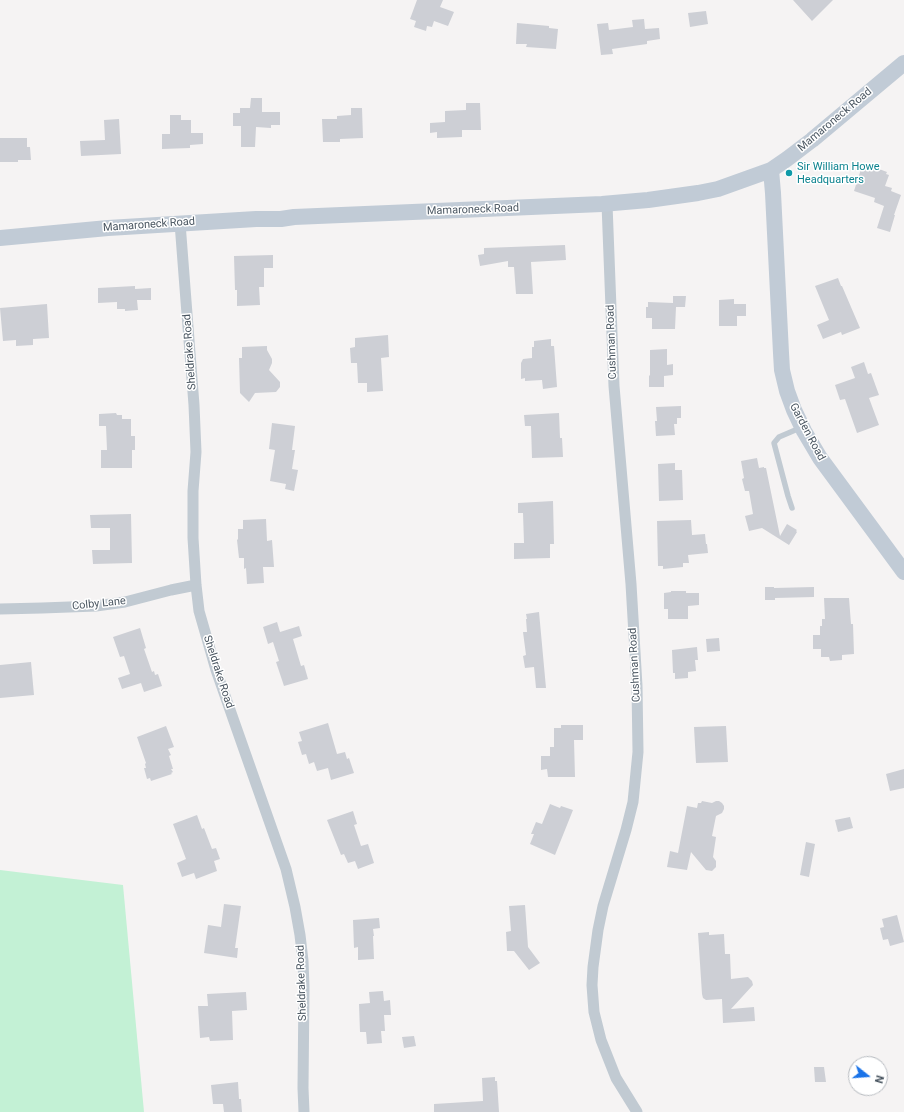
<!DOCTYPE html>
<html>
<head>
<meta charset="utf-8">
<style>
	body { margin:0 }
	#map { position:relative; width:904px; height:1112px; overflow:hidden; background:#f5f3f3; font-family:Roboto,sans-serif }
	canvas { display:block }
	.north { position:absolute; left:848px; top:1056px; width:40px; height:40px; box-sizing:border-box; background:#fff; border:1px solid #b7bbc0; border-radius:50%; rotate:107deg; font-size:11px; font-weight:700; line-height:16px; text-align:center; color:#4a5661 }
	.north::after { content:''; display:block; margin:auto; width:14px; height:18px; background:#1a73e8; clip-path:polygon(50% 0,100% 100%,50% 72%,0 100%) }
</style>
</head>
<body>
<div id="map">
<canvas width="904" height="1112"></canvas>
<div class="north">N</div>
</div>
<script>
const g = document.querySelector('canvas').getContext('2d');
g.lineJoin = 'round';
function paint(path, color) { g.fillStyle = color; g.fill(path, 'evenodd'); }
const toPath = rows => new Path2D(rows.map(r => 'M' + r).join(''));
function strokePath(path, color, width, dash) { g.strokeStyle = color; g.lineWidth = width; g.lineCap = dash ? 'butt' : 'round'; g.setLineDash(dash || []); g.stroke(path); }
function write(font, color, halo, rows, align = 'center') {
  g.font = font + ' Roboto,sans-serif'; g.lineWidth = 3; g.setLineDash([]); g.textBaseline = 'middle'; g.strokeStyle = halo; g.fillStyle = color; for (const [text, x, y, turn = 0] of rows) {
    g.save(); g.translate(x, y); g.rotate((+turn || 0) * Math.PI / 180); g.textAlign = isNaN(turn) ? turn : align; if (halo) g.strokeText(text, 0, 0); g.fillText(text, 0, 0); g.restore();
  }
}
paint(toPath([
	[0,870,123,885,144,1112,0,1112]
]), '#c3f1d5');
paint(toPath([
	[417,0,443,0,440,7,454,12,448,26,434,21,432,27,427,26,426,31,414,27,416,21,410,19],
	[793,0,833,0,812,21],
	[706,11,708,24,690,27,688,13],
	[644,19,645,29,659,28,660,39,647,41,647,44,612,49,613,54,601,55,597,24,608,23,609,30,633,27,632,20],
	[517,23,549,26,549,28,558,29,556,49,526,47,527,44,516,44],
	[251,98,262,98,262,112,280,112,280,125,271,125,271,128,256,127,255,147,241,147,241,126,233,126,233,113,240,113,240,108,250,108],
	[466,103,480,103,481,130,462,130,462,137,437,138,437,132,430,133,430,123,445,122,445,111,466,110],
	[351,108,362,108,363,138,340,139,340,142,323,142,322,119,337,119,337,116,351,115],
	[170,115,181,115,181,120,191,120,191,133,203,133,203,144,190,145,190,148,162,149,162,134,170,134],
	[119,119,121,154,81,156,80,141,105,140,104,120],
	[0,138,27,138,27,147,30,147,31,160,18,160,18,162,0,162],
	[863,163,887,172,886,174,889,175,885,186,892,188,891,191,901,195,894,215,895,215,890,232,877,228,884,206,874,202,875,198,854,191],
	[565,245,566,260,531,262,533,294,516,294,514,267,508,267,508,261,480,266,478,255,484,254,484,248],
	[273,255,273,268,264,268,264,287,259,287,260,305,237,306,237,290,235,290,234,256],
	[838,278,841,286,842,286,860,328,842,335,841,332,823,339,817,325,829,320,815,286],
	[135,286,135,289,151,288,151,300,137,300,138,310,125,311,125,309,117,309,117,302,98,303,98,288],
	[673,296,686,296,685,307,676,307,675,329,652,329,652,318,646,318,646,307,648,307,648,302,673,303],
	[734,299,734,304,746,304,746,316,737,316,737,326,719,326,719,300],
	[47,304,49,338,33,339,33,345,16,346,16,340,3,341,0,308],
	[388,335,389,357,381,358,383,391,367,392,367,383,358,383,357,363,351,363,350,348,355,347,355,338],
	[551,339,551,346,554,346,557,387,543,389,542,380,525,381,525,378,521,379,521,363,523,359,532,358,532,347,534,347,534,341],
	[267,346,267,350,272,359,272,363,269,370,280,382,280,387,276,392,255,393,249,402,240,393,239,358,242,358,242,347],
	[667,349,667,365,673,364,673,375,664,376,664,387,649,387,649,375,650,376,650,350],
	[864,362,868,374,871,373,879,395,869,398,879,425,857,433,845,399,840,400,835,385,855,378,851,367],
	[681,406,681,418,677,418,677,424,674,424,675,435,656,436,655,421,657,421,656,407],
	[116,413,117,415,122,415,122,419,131,419,131,436,135,436,135,450,132,450,132,468,101,468,101,450,107,450,106,426,99,426,99,414],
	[559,413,560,438,562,438,563,457,532,458,531,426,525,426,524,415],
	[272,423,295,426,292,450,295,450,292,469,298,470,294,491,285,489,286,484,270,481,275,450,269,449],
	[757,458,759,468,764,467,764,468,766,468,780,536,787,524,797,530,796,531,797,532,789,545,762,528,749,531,745,516,753,514,749,491,745,491,742,479,744,478,741,461],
	[675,463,675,470,682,470,683,500,659,501,658,464],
	[553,501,554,544,550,544,550,558,514,559,514,543,524,543,523,513,518,513,518,503],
	[131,514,132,563,93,564,92,550,110,550,110,528,91,528,90,515],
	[266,519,267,541,272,540,274,567,263,567,264,583,247,584,246,568,244,569,244,558,239,558,237,540,238,539,238,529,243,529,243,520],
	[691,520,692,535,705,534,706,544,707,544,708,553,688,555,689,563,683,563,683,567,663,569,663,566,658,566,657,521],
	[765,587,774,587,774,588,814,587,814,597,775,598,775,600,765,600],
	[671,591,686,591,686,593,699,593,699,605,688,606,688,619,668,619,668,609,664,609,664,593,671,592],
	[824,598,849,598,851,624,853,624,854,654,842,655,842,660,830,661,829,657,821,657,821,649,813,649,813,635,820,635,820,626,822,626,822,619,825,619],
	[539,612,546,688,536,688,534,667,525,668,523,656,526,655,523,632,527,632,526,619,527,619,526,614],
	[277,622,280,632,299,626,302,636,293,639,301,666,304,665,308,679,284,686,276,662,279,661,273,642,268,644,263,627],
	[140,628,146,648,144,649,152,672,154,671,155,675,158,674,162,686,144,692,141,683,122,689,118,678,130,674,124,656,120,657,113,637],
	[719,638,720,651,707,652,706,639],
	[697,647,698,660,695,660,696,671,688,672,688,678,675,679,675,673,673,673,672,650],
	[31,662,34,695,0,698,0,665],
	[328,723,337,754,345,752,347,759,349,758,354,773,331,780,328,768,317,771,314,762,309,764,306,754,302,755,298,742,302,741,299,732],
	[561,725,583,725,583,740,574,740,575,777,548,777,547,769,541,770,541,756,550,756,550,747,554,747,554,728,561,728],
	[166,726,174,747,168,749,171,755,169,756,173,769,171,769,173,772,171,773,172,774,151,781,150,778,147,779,144,768,146,768,145,764,146,763,137,737],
	[726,726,728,762,696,763,694,727],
	[904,769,904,788,890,791,886,774],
	[702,801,712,803,716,801,719,801,722,803,724,806,724,809,722,813,716,816,712,836,716,837,713,857,716,861,716,867,712,871,706,870,691,852,687,870,667,867,670,851,678,853,687,806,697,808,698,803,701,803],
	[550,804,560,808,561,806,573,810,555,855,530,844,534,834,531,834,536,822,542,824],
	[353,811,357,824,354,825,361,846,368,844,374,863,358,869,355,861,348,863,344,854,341,855,327,820],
	[197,815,202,829,204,828,212,849,216,848,220,859,214,861,217,871,196,879,194,873,182,877,177,863,186,859,173,824],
	[850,817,853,828,838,832,835,820],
	[806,842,815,844,809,877,800,875],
	[224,904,241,906,235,948,238,948,237,958,204,953,208,925,221,927],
	[525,905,528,947,540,963,529,970,514,951,507,951,506,932,511,931,509,906],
	[897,915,904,942,890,946,888,939,883,940,880,928,884,927,882,919],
	[379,918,380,928,373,929,374,936,373,936,374,959,358,960,358,947,354,948,353,920],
	[709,932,709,935,724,934,725,954,730,954,731,979,748,977,752,981,753,985,731,1009,754,1007,755,1021,723,1023,722,999,706,1000,703,998,702,994,698,933],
	[383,991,384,1001,390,1000,391,1015,384,1015,385,1031,381,1031,382,1043,367,1044,366,1032,360,1032,359,1004,370,1003,369,992],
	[246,992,247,1010,232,1011,233,1040,210,1041,209,1037,200,1038,198,1006,208,1006,207,994],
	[414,1036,416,1046,404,1048,402,1037],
	[814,1067,824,1067,826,1082,815,1082],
	[495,1077,495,1081,497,1081,499,1112,434,1112,434,1104,483,1101,482,1078],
	[238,1082,239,1099,241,1099,242,1112,224,1112,223,1104,213,1104,211,1085]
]), '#cdcfd5');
strokePath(toPath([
	[792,508,788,496,774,443,779,437,800,428]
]), '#c1cad2', 5.5);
strokePath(toPath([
	[607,204,614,386,631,584,637,686,638,752,633,802,626,830,603,906,598,930,593,967,592,985,594,1012,601,1040,616,1078,637,1112],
	[180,223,194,405,196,452,193,491,193,538,196,585,199,611,216,670,286,869,295,907,300,935,303,961,304,987,303,1088,304,1112],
	[0,609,42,608,96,606,125,602,171,590,196,585]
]), '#c1cad2', 11);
strokePath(toPath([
	[771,170,773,193,781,353,782,370,787,391,794,410,804,431,820,458,904,572],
	[0,238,108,228,256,219,281,219,294,217,602,204,648,200,698,193,718,189,771,170,787,159,812,140,904,63]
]), '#c1cbd6', 16);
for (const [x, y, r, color] of [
	[789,173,4,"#0f9aa8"]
]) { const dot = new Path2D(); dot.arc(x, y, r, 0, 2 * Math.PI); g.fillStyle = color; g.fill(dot); strokePath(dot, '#fff', 1.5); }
write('11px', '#4a5661', '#fff', [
	["Mamaroneck Road",835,120,-40],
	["Mamaroneck Road",473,210,-2],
	["Mamaroneck Road",149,225,-4],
	["Cushman Road",612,342,-92],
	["Sheldrake Road",190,352,-94],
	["Garden Road",807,432,62],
	["Colby Lane",99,604,-6],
	["Cushman Road",635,665,-93],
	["Sheldrake Road",218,672,72],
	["Sheldrake Road",302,983,-92]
]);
write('11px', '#0d838f', '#fff', [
	["Sir William Howe",797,167],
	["Headquarters",797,180]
], 'left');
</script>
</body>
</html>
